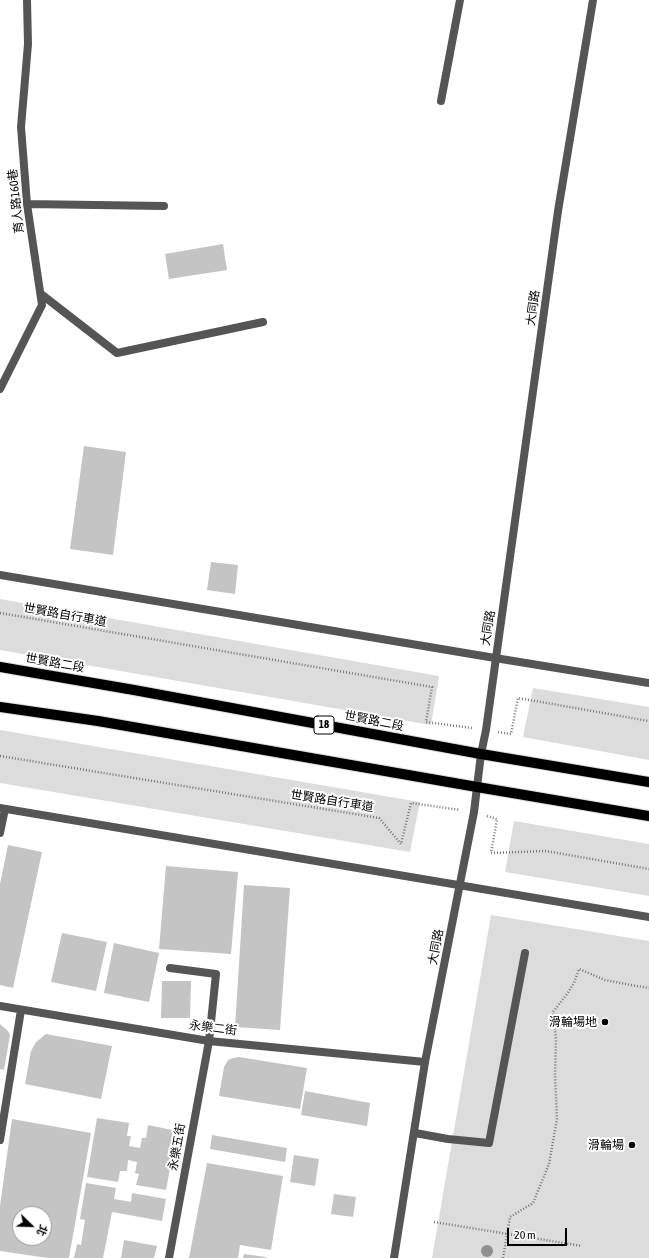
<!DOCTYPE html>
<html>
<head>
<meta charset="utf-8">
<style>
	body { margin:0 }
	#map { position:relative; width:649px; height:1258px; overflow:hidden; background:#fff; font-family:"Asap Condensed","Noto Sans TC",sans-serif }
	canvas { display:block }
	.north { position:absolute; left:12px; top:1206px; width:40px; height:40px; box-sizing:border-box; background:#fff; border:1px solid #999; border-radius:50%; rotate:113deg; font-size:11px; font-weight:700; line-height:16px; text-align:center; color:#000 }
	.north::after { content:''; display:block; margin:auto; width:14px; height:18px; background:#000; clip-path:polygon(50% 0,100% 100%,50% 72%,0 100%) }
	.scale { position:absolute; left:507px; top:1228px; width:60px; height:18px; box-sizing:border-box; border:2px solid #000; border-top:0; padding-left:5px; font-size:12px; line-height:14px; white-space:nowrap; color:#000; -webkit-text-stroke:3px #fff; paint-order:stroke }
</style>
</head>
<body>
<div id="map">
<canvas width="649" height="1258"></canvas>
<div class="north">北</div>
<div class="scale">20 m</div>
</div>
<script>
const g = document.querySelector('canvas').getContext('2d');
g.lineJoin = 'round';
function paint(path, color) { g.fillStyle = color; g.fill(path, 'evenodd'); }
const toPath = rows => new Path2D(rows.map(r => 'M' + r).join(''));
function strokePath(path, color, width, dash) { g.strokeStyle = color; g.lineWidth = width; g.lineCap = dash ? 'butt' : 'round'; g.setLineDash(dash || []); g.stroke(path); }
function write(font, color, halo, rows, align = 'center') {
  g.font = font + ' "Asap Condensed","Noto Sans TC",sans-serif'; g.lineWidth = 4; g.setLineDash([]); g.textBaseline = 'middle'; g.strokeStyle = halo; g.fillStyle = color; for (const [text, x, y, turn = 0] of rows) {
    g.save(); g.translate(x, y); g.rotate((+turn || 0) * Math.PI / 180); g.textAlign = isNaN(turn) ? turn : align; if (halo) g.strokeText(text, 0, 0); g.fillText(text, 0, 0); g.restore();
  }
}
paint(toPath([
	[0,599,439,676,431,725,0,650],
	[533,688,649,707,649,760,523,737],
	[0,730,420,802,410,852,0,783],
	[514,821,649,844,649,896,505,872],
	[491,915,649,941,649,1258,432,1258]
]), '#dcdcdc');
paint(toPath([
	[223,244,227,270,169,279,165,254],
	[84,446,126,452,113,555,70,549],
	[211,562,238,565,235,594,207,590],
	[8,845,42,852,13,988,0,985,0,884],
	[166,866,238,872,231,954,159,949],
	[244,885,290,888,280,1030,235,1027],
	[62,933,107,942,96,991,51,982],
	[114,943,159,953,149,1002,104,993],
	[162,981,191,981,190,1018,161,1018],
	[0,1024,8,1031,10,1035,4,1070,0,1069],
	[46,1034,112,1046,101,1099,25,1084,31,1051,36,1042],
	[239,1057,307,1068,300,1109,219,1096,224,1067,228,1060,233,1058],
	[305,1091,370,1103,367,1126,301,1115],
	[97,1118,129,1123,127,1136,131,1136,129,1146,140,1148,142,1138,146,1138,148,1125,177,1131,166,1190,136,1185,139,1174,135,1173,137,1162,128,1160,127,1171,120,1171,118,1182,87,1177],
	[12,1119,91,1133,69,1258,48,1258,0,1251,0,1206],
	[20,1214,44,1214,44,1238,20,1238],
	[212,1135,287,1148,285,1162,210,1149],
	[294,1155,319,1159,315,1186,290,1182],
	[207,1163,283,1176,271,1250,240,1245,238,1258,189,1258],
	[86,1183,116,1188,114,1199,131,1202,132,1193,166,1199,162,1221,112,1212,103,1258,74,1258,77,1244,81,1245,85,1220,80,1219],
	[334,1194,356,1197,353,1217,331,1214],
	[124,1240,157,1246,154,1258,121,1258],
	[244,1254,266,1257,266,1258,243,1258]
]), '#c4c4c4');
const primary = toPath([
	[0,667,134,690,481,754,649,782],
	[0,707,98,721,477,787,649,816]
]);
strokePath(primary, '#dbdbdb', 12);
strokePath(toPath([
	[0,613,432,687,426,722,472,728],
	[498,732,511,734,518,698,649,721],
	[0,756,379,818,401,844,411,803,460,810],
	[487,816,497,819,491,853,546,851,649,869],
	[434,1222,582,1246],
	[503,1258,510,1217,533,1203,549,1164,557,1119,555,1075,556,1039,553,1012,567,994,574,983,579,969,605,980,631,985,649,988]
]), '#777', 2.5, [1, 2]);
strokePath(toPath([
	[441,101,460,0],
	[27,204,164,206],
	[41,294,117,353,263,322],
	[0,389,42,305,27,204,21,127,28,44,27,0],
	[415,1133,448,1139,489,1143,525,953]
]), '#555', 8);
strokePath(toPath([
	[0,575,495,658,649,683],
	[0,808,649,917],
	[0,833,5,809],
	[0,1006,209,1041,425,1062],
	[0,1140,21,1010],
	[169,1258,209,1041,216,974,170,968]
]), '#555', 8);
strokePath(toPath([
	[394,1258,425,1062,474,812,481,754,486,730,558,211,593,0]
]), '#555', 8);
strokePath(primary, '#000', 10);
g.fillStyle = '#8f8f8f';
for (const [x, y] of [
	[487,1251]
]) { g.beginPath(); g.arc(x, y, 6, 0, 2 * Math.PI); g.fill(); }
for (const [x, y, r, color] of [
	[605,1022,4,"#000"],
	[632,1145,4,"#000"]
]) { const dot = new Path2D(); dot.arc(x, y, r, 0, 2 * Math.PI); g.fillStyle = color; g.fill(dot); strokePath(dot, '#fff', 1.5); }
for (const [x, y, w] of [
	[324,725,20]
]) { const box = new Path2D(); box.roundRect(x - w / 2, y - 9, w, 18, 3); g.fillStyle = '#fff'; g.fill(box); strokePath(box, '#000', 1); }
write('bold 11px', '#000', null, [
	["18",324,725]
]);
write('12px', '#000', '#fff', [
	["育人路160巷",16,201,-96],
	["大同路",533,308,-82],
	["世賢路自行車道",65,615,10],
	["大同路",488,628,-81],
	["世賢路二段",55,663,10],
	["世賢路二段",374,721,11],
	["世賢路自行車道",332,801,9],
	["大同路",436,947,-79],
	["永樂二街",213,1028,7],
	["永樂五街",177,1147,-80]
]);
write('12px', '#000', '#fff', [
	["滑輪場地",597,1022],
	["滑輪場",624,1145]
], 'right');
</script>
</body>
</html>
